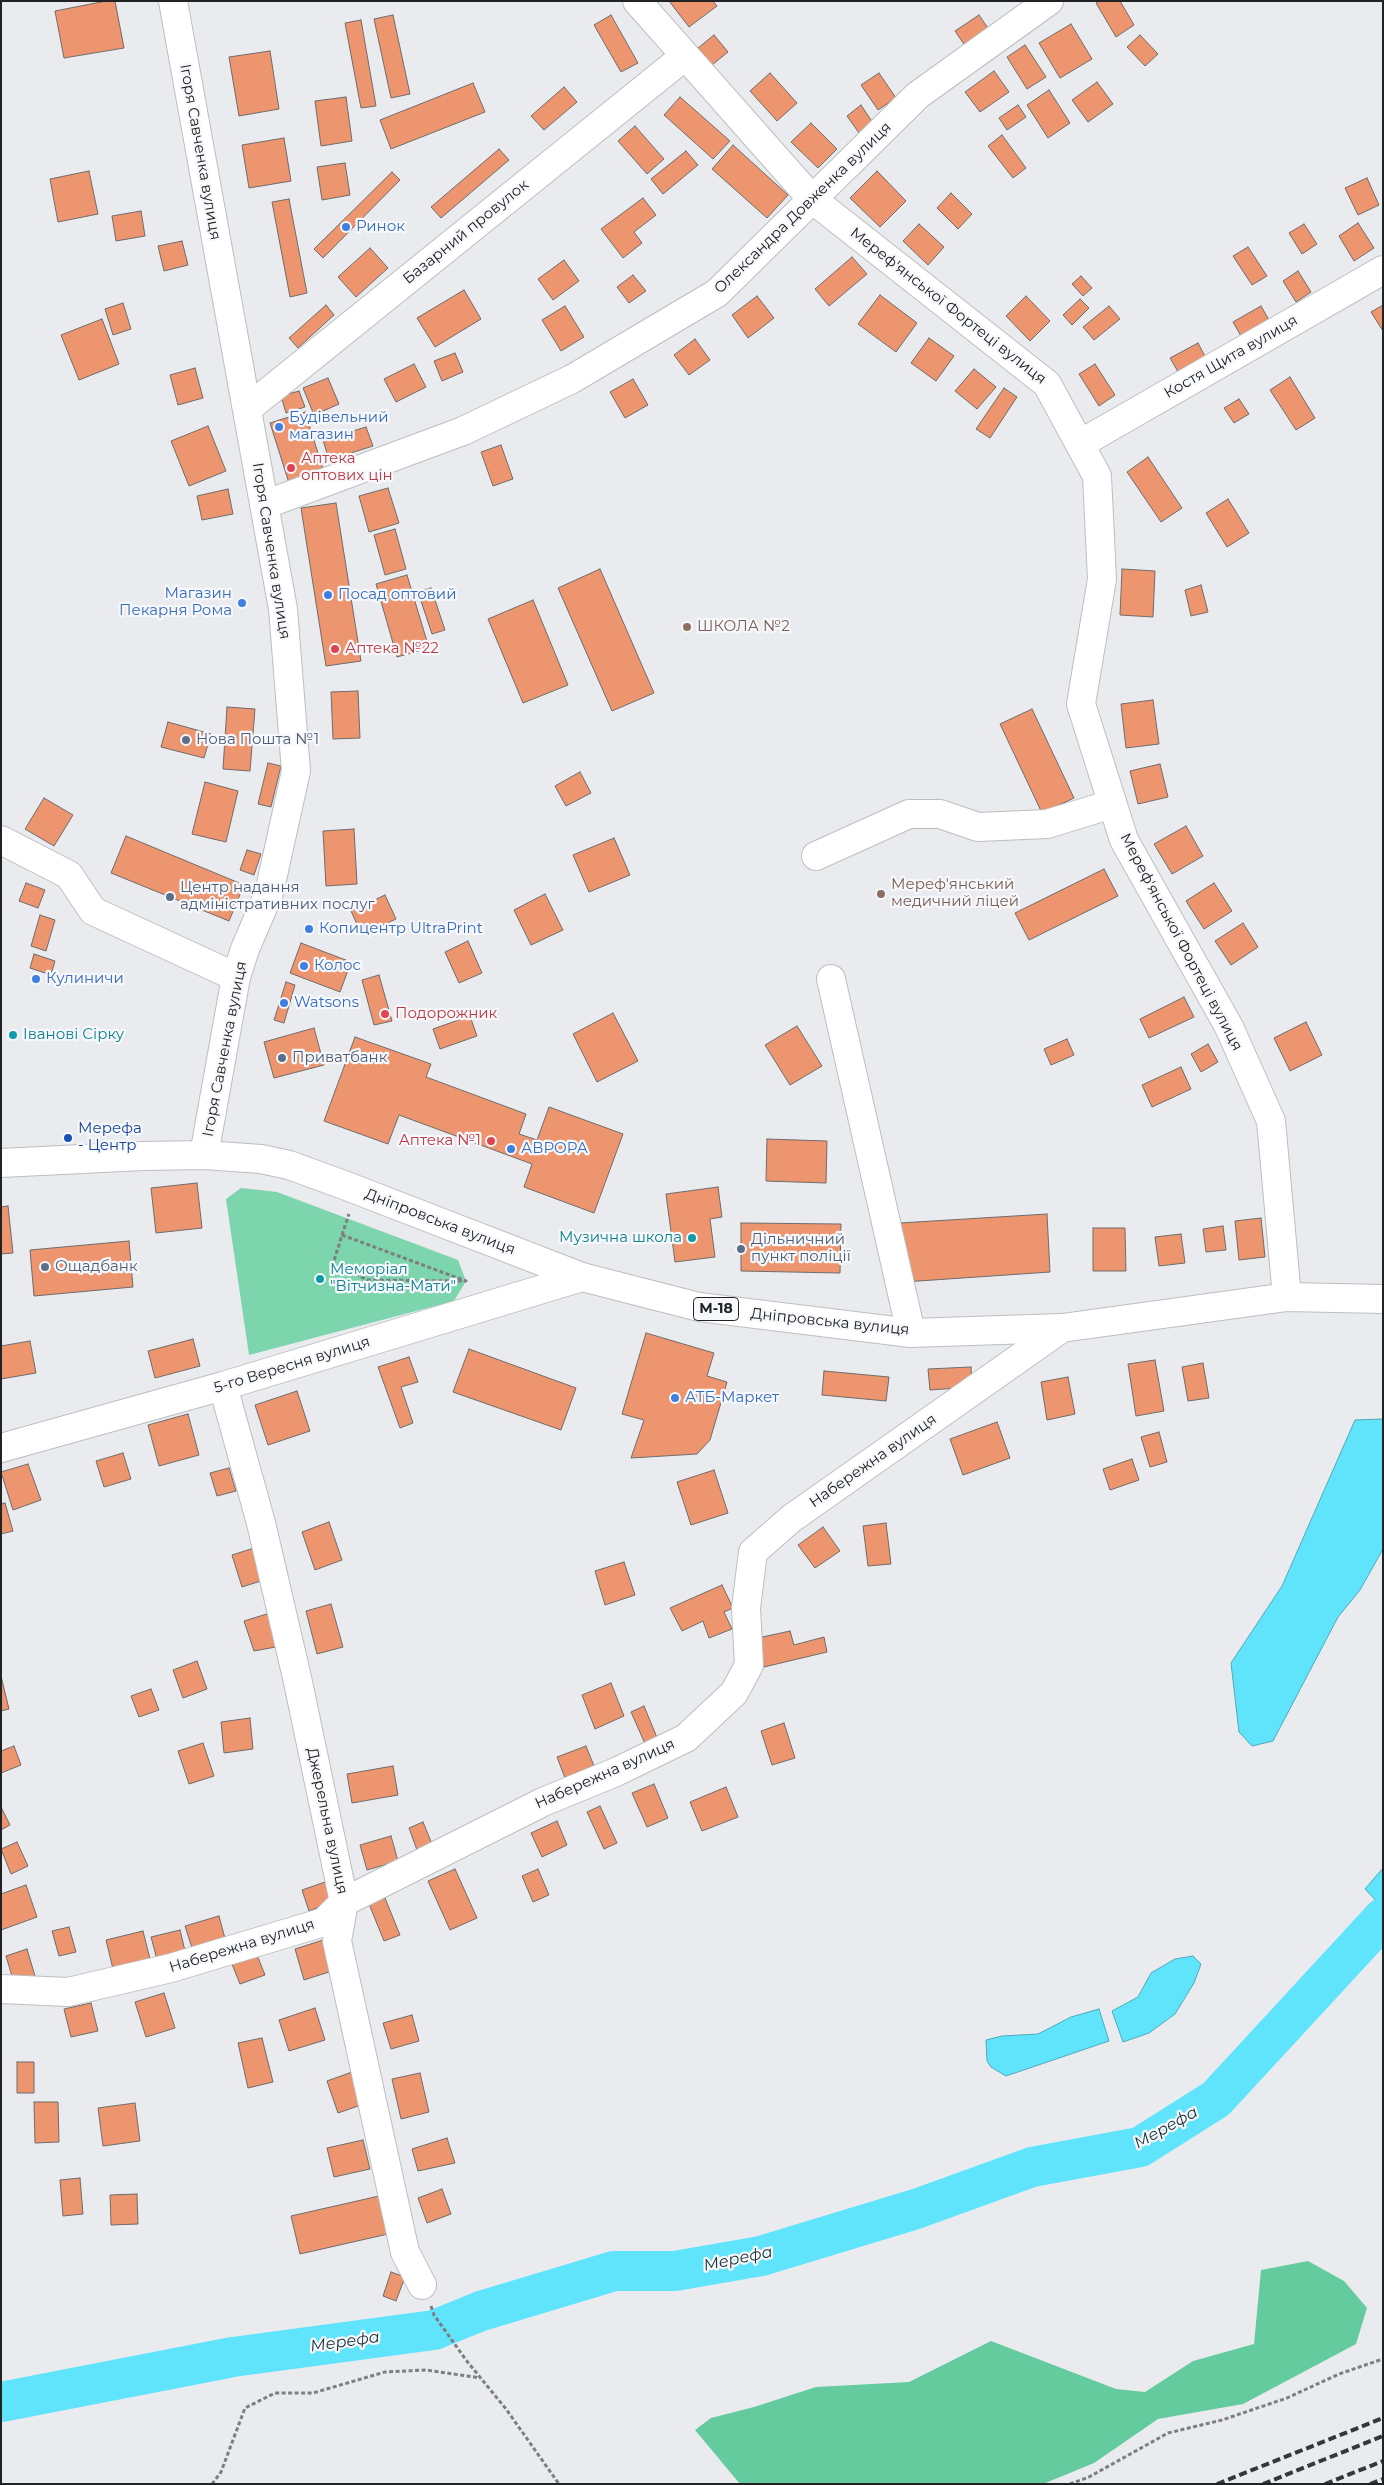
<!DOCTYPE html>
<html>
<head>
<meta charset="utf-8">
<style>
	body { margin:0 }
	#map { position:relative; width:1384px; height:2485px; overflow:hidden; background:#eaebee; font-family:Montserrat,sans-serif }
	canvas { display:block }
	.frame { position:absolute; inset:0; border:2px solid #212223; pointer-events:none }
</style>
</head>
<body>
<div id="map">
<canvas width="1384" height="2485"></canvas>
<div class="frame"></div>
</div>
<script>
const g = document.querySelector('canvas').getContext('2d');
g.lineJoin = 'round';
function paint(path, color) { g.fillStyle = color; g.fill(path, 'evenodd'); }
const toPath = rows => new Path2D(rows.map(r => 'M' + r).join(''));
function strokePath(path, color, width, dash) { g.strokeStyle = color; g.lineWidth = width; g.lineCap = dash ? 'butt' : 'round'; g.setLineDash(dash || []); g.stroke(path); }
function write(font, color, halo, rows, align = 'center') {
  g.font = font + ' Montserrat,sans-serif'; g.lineWidth = 4.5; g.setLineDash([]); g.textBaseline = 'middle'; g.strokeStyle = halo; g.fillStyle = color; for (const [text, x, y, turn = 0] of rows) {
    g.save(); g.translate(x, y); g.rotate((+turn || 0) * Math.PI / 180); g.textAlign = isNaN(turn) ? turn : align; if (halo) g.strokeText(text, 0, 0); g.fillText(text, 0, 0); g.restore();
  }
}
paint(toPath([
	[241,1188,277,1192,458,1260,466,1281,454,1301,249,1355,226,1199]
]), '#7cd5ac');
paint(toPath([
	[1308,2261,1344,2281,1367,2308,1356,2344,1243,2404,1158,2419,1094,2463,1043,2484,740,2484,695,2430,711,2418,754,2407,816,2387,909,2382,991,2341,1116,2389,1145,2392,1193,2361,1254,2344,1261,2270]
]), '#63cb9e');
const water = toPath([
	[1383,1419,1383,1549,1360,1590,1338,1617,1273,1741,1252,1746,1239,1732,1231,1663,1282,1586,1355,1420,1383,1419],
	[1383,1868,1383,1908,1365,1889,1383,1868],
	[1193,1956,1201,1964,1194,1983,1175,2014,1149,2033,1123,2042,1112,2011,1138,1997,1151,1973,1175,1959,1193,1956],
	[1099,2009,1109,2041,1006,2076,991,2067,987,2061,986,2040,1002,2036,1038,2034,1071,2017,1099,2009]
]);
paint(water, '#60e4fb');
strokePath(water, '#4daaba', 1);
strokePath(toPath([
	[1,2402,233,2357,434,2330,481,2311,614,2271,675,2271,761,2256,916,2209,1032,2167,1140,2147,1216,2099,1383,1918]
]), '#60e4fb', 40);
const building = toPath([
	[106,1,115,1,124,48,64,58,55,11,106,1],
	[669,1,713,1,717,6,689,27,669,1],
	[1099,1,1120,1,1134,25,1116,37,1096,3,1099,1],
	[393,15,410,94,391,98,374,19,393,15],
	[611,15,638,63,621,72,594,25,611,15],
	[979,15,992,34,968,50,955,31,979,15],
	[361,20,376,106,361,108,345,23,361,20],
	[1071,24,1092,59,1060,78,1039,43,1071,24],
	[714,35,728,52,712,65,698,48,714,35],
	[1140,35,1158,54,1145,66,1127,47,1140,35],
	[1025,45,1046,77,1027,89,1007,57,1025,45],
	[270,51,279,109,239,116,229,57,270,51],
	[994,71,1009,92,980,112,965,92,994,71],
	[770,73,797,103,777,121,750,91,770,73],
	[879,73,896,98,878,110,861,85,879,73],
	[1097,82,1113,104,1088,122,1072,100,1097,82],
	[473,83,485,112,391,149,380,120,473,83],
	[564,87,577,102,544,130,531,116,564,87],
	[1049,90,1070,123,1048,138,1027,105,1049,90],
	[346,97,352,141,321,146,315,101,346,97],
	[680,97,730,141,713,159,664,115,680,97],
	[861,105,873,123,859,133,847,116,861,105],
	[1018,105,1026,117,1007,130,999,118,1018,105],
	[811,123,837,149,818,168,791,142,811,123],
	[635,126,664,159,647,174,618,141,635,126],
	[1002,135,1026,168,1013,178,988,146,1002,135],
	[284,138,291,181,249,188,242,145,284,138],
	[733,145,788,195,767,218,712,169,733,145],
	[499,149,509,160,441,218,431,207,499,149],
	[686,151,698,165,663,194,651,179,686,151],
	[345,163,350,195,322,200,317,167,345,163],
	[89,171,98,214,58,222,50,179,89,171],
	[877,171,906,201,880,227,850,198,877,171],
	[392,172,400,180,323,258,314,249,392,172],
	[1367,178,1379,205,1358,215,1345,188,1367,178],
	[951,193,972,214,958,229,937,208,951,193],
	[643,198,656,215,634,232,642,243,623,258,601,229,643,198],
	[289,199,307,293,290,297,272,202,289,199],
	[141,211,145,236,116,241,112,216,141,211],
	[1358,223,1374,248,1354,261,1339,236,1358,223],
	[919,224,944,247,928,265,903,241,919,224],
	[1304,224,1317,244,1302,254,1289,233,1304,224],
	[182,241,188,265,164,271,158,246,182,241],
	[1248,247,1267,276,1252,285,1233,256,1248,247],
	[370,248,388,268,356,297,338,277,370,248],
	[852,257,867,274,829,306,815,289,852,257],
	[564,260,579,281,553,300,538,279,564,260],
	[1298,271,1311,292,1296,302,1283,281,1298,271],
	[633,275,646,291,629,303,617,287,633,275],
	[1081,276,1092,288,1083,296,1072,284,1081,276],
	[464,290,481,319,435,347,417,318,464,290],
	[880,295,917,323,896,352,858,324,880,295],
	[757,296,774,318,748,338,732,315,757,296],
	[1026,296,1050,321,1030,341,1006,316,1026,296],
	[1080,299,1089,308,1072,325,1063,315,1080,299],
	[123,303,131,329,113,335,105,309,123,303],
	[326,305,334,315,298,348,289,338,326,305],
	[1383,305,1383,331,1371,312,1383,305],
	[565,306,584,337,561,351,542,320,565,306],
	[1109,306,1120,319,1094,340,1083,327,1109,306],
	[1261,306,1269,320,1241,336,1233,322,1261,306],
	[102,319,119,364,79,380,61,335,102,319],
	[929,338,954,356,936,381,911,363,929,338],
	[695,339,710,360,689,375,674,355,695,339],
	[1198,343,1207,360,1180,375,1170,358,1198,343],
	[455,353,463,372,442,381,434,361,455,353],
	[414,364,426,387,396,402,384,379,414,364],
	[1095,364,1115,395,1099,406,1079,374,1095,364],
	[195,368,203,398,178,405,170,375,195,368],
	[974,369,996,387,977,409,955,391,974,369],
	[1290,377,1315,418,1296,430,1270,390,1290,377],
	[328,378,339,404,314,415,303,388,328,378],
	[633,379,648,405,625,418,610,392,633,379],
	[1004,388,1017,397,990,438,976,429,1004,388],
	[299,391,305,407,286,413,281,396,299,391],
	[1239,399,1249,414,1234,423,1224,408,1239,399],
	[305,412,324,472,289,483,270,423,305,412],
	[208,426,226,471,189,486,171,441,208,426],
	[366,427,373,446,329,460,323,440,366,427],
	[501,445,513,479,493,486,481,452,501,445],
	[1148,457,1182,508,1161,522,1127,472,1148,457],
	[388,488,399,523,369,532,359,496,388,488],
	[228,489,233,514,202,520,197,496,228,489],
	[1228,499,1249,533,1227,547,1206,513,1228,499],
	[336,503,361,661,326,666,301,508,336,503],
	[395,529,406,569,385,575,374,535,395,529],
	[600,569,654,693,612,711,558,588,600,569],
	[1122,569,1155,571,1153,617,1120,615,1122,569],
	[407,575,429,648,397,657,376,584,407,575],
	[1201,585,1208,612,1191,616,1185,590,1201,585],
	[431,588,445,630,432,634,418,592,431,588],
	[533,600,568,685,523,703,488,619,533,600],
	[358,691,360,738,333,739,331,692,358,691],
	[1153,700,1159,744,1126,748,1121,704,1153,700],
	[227,707,255,709,250,771,223,769,227,707],
	[1032,709,1074,798,1042,813,1000,724,1032,709],
	[168,722,211,734,204,758,161,747,168,722],
	[268,763,281,766,271,807,258,804,268,763],
	[1160,764,1168,797,1138,804,1130,771,1160,764],
	[580,772,591,793,566,806,555,786,580,772],
	[205,782,238,791,226,842,192,834,205,782],
	[44,798,73,815,54,846,25,829,44,798],
	[1186,826,1203,856,1172,874,1154,844,1186,826],
	[354,829,357,884,326,886,323,831,354,829],
	[126,836,244,885,229,921,111,873,126,836],
	[614,838,630,875,589,892,573,855,614,838],
	[247,850,261,854,254,875,240,870,247,850],
	[1104,869,1118,896,1029,940,1015,913,1104,869],
	[26,883,45,890,38,908,19,901,26,883],
	[1214,883,1232,911,1204,929,1186,901,1214,883],
	[545,894,563,930,531,945,514,910,545,894],
	[385,895,396,919,362,935,351,911,385,895],
	[40,915,55,920,46,951,31,946,40,915],
	[1243,923,1258,947,1231,965,1215,941,1243,923],
	[468,941,482,973,459,983,445,952,468,941],
	[301,943,351,962,340,992,290,973,301,943],
	[34,954,55,961,51,975,30,968,34,954],
	[379,975,392,1021,374,1025,362,980,379,975],
	[286,982,295,985,284,1023,274,1020,286,982],
	[1184,997,1194,1017,1149,1038,1140,1019,1184,997],
	[613,1013,638,1061,597,1082,573,1034,613,1013],
	[470,1016,477,1036,440,1049,433,1029,470,1016],
	[1306,1022,1322,1055,1290,1071,1274,1038,1306,1022],
	[797,1026,822,1066,790,1085,765,1045,797,1026],
	[314,1028,324,1065,274,1078,264,1042,314,1028],
	[355,1037,431,1064,426,1077,526,1114,519,1134,537,1140,549,1107,623,1134,594,1213,524,1187,532,1164,399,1115,388,1144,324,1121,355,1037],
	[1067,1039,1074,1055,1051,1065,1044,1049,1067,1039],
	[1208,1044,1218,1062,1201,1072,1191,1054,1208,1044],
	[1181,1067,1191,1089,1152,1107,1142,1085,1181,1067],
	[767,1139,827,1141,826,1183,766,1181,767,1139],
	[197,1183,202,1228,156,1233,151,1188,197,1183],
	[718,1187,722,1217,710,1219,715,1257,675,1262,666,1194,718,1187],
	[8,1206,13,1253,1,1254,1,1207,8,1206],
	[1047,1214,1050,1272,904,1282,900,1223,1047,1214],
	[1261,1218,1265,1257,1239,1260,1235,1221,1261,1218],
	[741,1223,841,1224,840,1273,741,1271,741,1223],
	[1223,1226,1226,1250,1206,1252,1203,1229,1223,1226],
	[1093,1228,1125,1228,1126,1271,1093,1271,1093,1228],
	[1181,1234,1185,1263,1159,1266,1155,1237,1181,1234],
	[129,1241,133,1287,34,1296,30,1250,129,1241],
	[646,1333,714,1353,707,1376,727,1382,710,1440,697,1454,631,1458,644,1420,622,1414,646,1333],
	[193,1339,200,1366,155,1378,148,1351,193,1339],
	[30,1341,36,1373,1,1379,1,1346,30,1341],
	[469,1349,576,1388,561,1430,453,1392,469,1349],
	[409,1357,418,1382,401,1387,413,1423,400,1428,378,1367,409,1357],
	[1155,1360,1164,1411,1136,1416,1128,1364,1155,1360],
	[1203,1363,1209,1398,1188,1401,1182,1367,1203,1363],
	[971,1367,972,1387,930,1390,928,1369,971,1367],
	[824,1371,889,1377,886,1401,822,1395,824,1371],
	[1068,1377,1075,1414,1047,1420,1041,1382,1068,1377],
	[297,1391,310,1431,268,1445,255,1405,297,1391],
	[188,1414,199,1455,159,1466,148,1425,188,1414],
	[997,1422,1010,1458,963,1475,950,1439,997,1422],
	[1159,1432,1167,1462,1150,1467,1141,1437,1159,1432],
	[123,1453,131,1479,104,1487,96,1461,123,1453],
	[1132,1459,1139,1480,1110,1490,1103,1469,1132,1459],
	[28,1464,41,1500,13,1510,1,1472,28,1464],
	[229,1468,236,1491,217,1496,210,1473,229,1468],
	[714,1470,728,1513,691,1525,677,1482,714,1470],
	[5,1503,13,1531,1,1534,1,1504,5,1503],
	[329,1522,342,1560,315,1570,302,1532,329,1522],
	[886,1523,891,1564,868,1566,863,1526,886,1523],
	[823,1527,840,1551,815,1568,798,1545,823,1527],
	[254,1548,264,1580,242,1587,232,1555,254,1548],
	[624,1562,635,1595,605,1605,595,1571,624,1562],
	[722,1585,733,1608,724,1612,732,1629,709,1638,703,1621,682,1631,670,1608,722,1585],
	[331,1604,343,1647,317,1654,306,1611,331,1604],
	[270,1613,281,1646,254,1651,244,1621,270,1613],
	[790,1631,794,1645,824,1637,827,1652,764,1667,758,1638,790,1631],
	[197,1661,207,1689,183,1698,173,1670,197,1661],
	[1,1676,9,1709,1,1711,1,1676],
	[611,1683,624,1716,595,1729,582,1695,611,1683],
	[151,1689,159,1710,139,1717,131,1696,151,1689],
	[644,1706,658,1740,646,1746,631,1712,644,1706],
	[250,1718,253,1749,224,1753,221,1722,250,1718],
	[784,1723,795,1758,772,1765,761,1731,784,1723],
	[203,1743,214,1776,189,1784,178,1751,203,1743],
	[14,1746,21,1765,1,1773,1,1751,14,1746],
	[586,1746,594,1766,565,1778,557,1757,586,1746],
	[393,1766,398,1795,352,1803,347,1774,393,1766],
	[654,1784,668,1818,647,1827,632,1793,654,1784],
	[726,1787,738,1817,702,1831,690,1802,726,1787],
	[600,1806,617,1843,604,1849,587,1812,600,1806],
	[1,1807,10,1825,1,1830,1,1807],
	[557,1821,567,1845,542,1857,531,1833,557,1821],
	[423,1822,432,1844,417,1850,409,1828,423,1822],
	[391,1836,398,1861,367,1870,360,1845,391,1836],
	[17,1842,28,1866,11,1874,1,1849,17,1842],
	[455,1869,477,1918,450,1930,428,1881,455,1869],
	[538,1869,549,1895,533,1902,522,1876,538,1869],
	[325,1882,333,1902,309,1911,302,1890,325,1882],
	[26,1885,37,1917,1,1930,1,1894,26,1885],
	[385,1898,400,1935,384,1941,369,1904,385,1898],
	[219,1916,226,1942,193,1951,185,1926,219,1916],
	[69,1927,76,1952,59,1956,52,1931,69,1927],
	[180,1930,186,1955,158,1963,151,1937,180,1930],
	[143,1931,150,1959,113,1969,106,1940,143,1931],
	[323,1940,332,1971,304,1980,295,1949,323,1940],
	[27,1949,35,1976,14,1983,6,1956,27,1949],
	[257,1955,265,1975,240,1984,232,1964,257,1955],
	[164,1993,175,2028,146,2037,135,2002,164,1993],
	[91,2003,98,2031,71,2037,64,2009,91,2003],
	[315,2008,325,2040,289,2051,279,2020,315,2008],
	[412,2015,419,2041,391,2049,383,2023,412,2015],
	[262,2038,273,2082,248,2088,238,2043,262,2038],
	[17,2062,34,2062,34,2093,17,2093,17,2062],
	[352,2072,364,2104,338,2113,327,2081,352,2072],
	[420,2073,429,2112,401,2119,392,2079,420,2073],
	[34,2102,58,2102,59,2142,35,2143,34,2102],
	[135,2103,140,2141,103,2146,98,2108,135,2103],
	[447,2138,455,2163,418,2171,412,2149,447,2138],
	[363,2140,370,2169,334,2177,327,2148,363,2140],
	[80,2178,83,2214,63,2216,60,2180,80,2178],
	[442,2189,451,2214,427,2223,418,2198,442,2189],
	[137,2194,138,2224,111,2225,110,2195,137,2194],
	[379,2196,388,2234,300,2254,291,2216,379,2196],
	[391,2272,405,2277,396,2301,383,2296,391,2272]
]);
paint(building, '#ec956e');
strokePath(building, '#6e6c6b', 1);
const minor = toPath([
	[173,1,283,609,296,771,269,893,245,949,236,977,204,1155],
	[637,1,812,199,1047,384,1097,476,1102,579,1081,704,1124,840,1229,1027,1271,1121,1287,1297],
	[247,409,685,56],
	[1080,444,1383,270],
	[264,505,463,431,572,379,717,293,918,95,1049,1],
	[1,840,69,875,93,911,236,977],
	[816,856,909,814,940,814,978,827,1047,824,1112,804],
	[831,979,911,1333],
	[223,1386,261,1523,298,1682,344,1902,337,1941,405,2252,422,2285],
	[1,1448,223,1386,582,1277],
	[1,1989,68,1992,171,1968,324,1922,344,1902,543,1802,616,1772,686,1738,734,1693,749,1665,746,1608,753,1552,792,1518,1062,1328]
]);
const highway = toPath([
	[1,1163,143,1156,204,1155,261,1159,289,1165,344,1185,582,1277,699,1307,911,1333,1062,1328,1287,1297,1383,1299]
]);
strokePath(minor, '#bcbec0', 30);
strokePath(highway, '#bcbec0', 30);
strokePath(toPath([
	[342,1235,466,1281,368,1280,333,1264,342,1235,349,1214],
	[431,2306,434,2315,466,2360,506,2409,559,2484],
	[212,2484,221,2472,245,2408,275,2393,313,2393,385,2372,426,2370,481,2378],
	[1070,2484,1089,2477,1168,2433,1222,2420,1287,2398,1339,2374,1383,2359]
]), '#7d7e80', 3, [4, 2.5]);
strokePath(minor, '#fff', 28);
strokePath(highway, '#fff', 28);
strokePath(toPath([
	[1217,2484,1383,2418],
	[1263,2484,1383,2436],
	[1325,2484,1383,2461],
	[1370,2484,1383,2479]
]), '#363739', 4, [8, 4]);
for (const [x, y, r, color] of [
	[346,227,5,"#3f7fe0"],
	[279,427,5,"#3f7fe0"],
	[291,468,5,"#e0444e"],
	[328,595,5,"#3f7fe0"],
	[242,603,5,"#3f7fe0"],
	[687,627,5,"#8d6e63"],
	[335,649,5,"#e0444e"],
	[186,740,5,"#5c6f8a"],
	[881,894,5,"#8d6e63"],
	[170,897,5,"#5c6f8a"],
	[309,929,5,"#3f7fe0"],
	[304,966,5,"#3f7fe0"],
	[36,979,5,"#3f7fe0"],
	[284,1003,5,"#3f7fe0"],
	[385,1014,5,"#e0444e"],
	[13,1035,5,"#0f9aa8"],
	[282,1058,5,"#5c6f8a"],
	[68,1138,5,"#1a4fb4"],
	[491,1141,5,"#e0444e"],
	[511,1149,5,"#3f7fe0"],
	[692,1238,5,"#0f9aa8"],
	[741,1249,5,"#5c6f8a"],
	[45,1267,5,"#5c6f8a"],
	[320,1279,5,"#0f9aa8"],
	[675,1398,5,"#3f7fe0"]
]) { const dot = new Path2D(); dot.arc(x, y, r, 0, 2 * Math.PI); g.fillStyle = color; g.fill(dot); strokePath(dot, '#f7f8fb', 2); }
for (const [x, y, w] of [
	[716,1309,45]
]) { const box = new Path2D(); box.roundRect(x - w / 2, y - 11.5, w, 23, 4); g.fillStyle = '#f7f8fb'; g.fill(box); strokePath(box, '#212223', 1); }
write('bold 14px', '#212223', null, [
	["М-18",716,1309]
]);
write('15px', '#212223', '#f7f8fb', [
	["Ігоря Савченка вулиця",200,152,80],
	["Олександра Довженка вулиця",803,208,-44],
	["Базарний провулок",466,232,-39],
	["Мереф'янської Фортеці вулиця",948,306,38],
	["Костя Щита вулиця",1231,357,-30],
	["Ігоря Савченка вулиця",271,551,81],
	["Мереф'янської Фортеці вулиця",1181,942,62],
	["Ігоря Савченка вулиця",225,1049,-79],
	["Дніпровська вулиця",440,1222,21],
	["Дніпровська вулиця",830,1322,6],
	["5-го Вересня вулиця",292,1365,-17],
	["Набережна вулиця",873,1461,-35],
	["Набережна вулиця",605,1774,-24],
	["Джерельна вулиця",327,1821,78],
	["Набережна вулиця",242,1946,-17]
]);
write('15px', '#366cbe', '#f7f8fb', [
	["Ринок",356,227],
	["Будівельний",289,418],
	["магазин",289,435],
	["Магазин",232,594,"right"],
	["Пекарня Рома",232,611,"right"],
	["Посад оптовий",338,595],
	["Копицентр UltraPrint",319,929],
	["Колос",314,966],
	["Кулиничи",46,979],
	["Watsons",294,1003],
	["АВРОРА",521,1149],
	["АТБ-Маркет",685,1398]
], 'left');
write('15px', '#be3a42', '#f7f8fb', [
	["Аптека",301,459],
	["оптових цін",301,476],
	["Аптека №22",345,649],
	["Подорожник",395,1014],
	["Аптека №1",481,1141,"right"]
], 'left');
write('15px', '#785e54', '#f7f8fb', [
	["ШКОЛА №2",697,627],
	["Мереф'янський",891,885],
	["медичний ліцей",891,902]
], 'left');
write('15px', '#4e5e75', '#f7f8fb', [
	["Нова Пошта №1",196,740],
	["Центр надання",180,888],
	["адміністративних послуг",180,905],
	["Приватбанк",292,1058],
	["Дільничний",751,1240],
	["пункт поліції",751,1257],
	["Ощадбанк",55,1267]
], 'left');
write('15px', '#0d838f', '#f7f8fb', [
	["Іванові Сірку",23,1035],
	["Музична школа",682,1238,"right"],
	["Меморіал",330,1270],
	["\"Вітчизна-Мати\"",330,1287]
], 'left');
write('15px', '#164399', '#f7f8fb', [
	["Мерефа",78,1129],
	["- Центр",78,1146]
], 'left');
write('italic 16px', '#182f33', '#f7f8fb', [
	["Мерефа",1166,2128,-29],
	["Мерефа",738,2259,-12],
	["Мерефа",345,2342,-8]
]);
</script>
</body>
</html>
